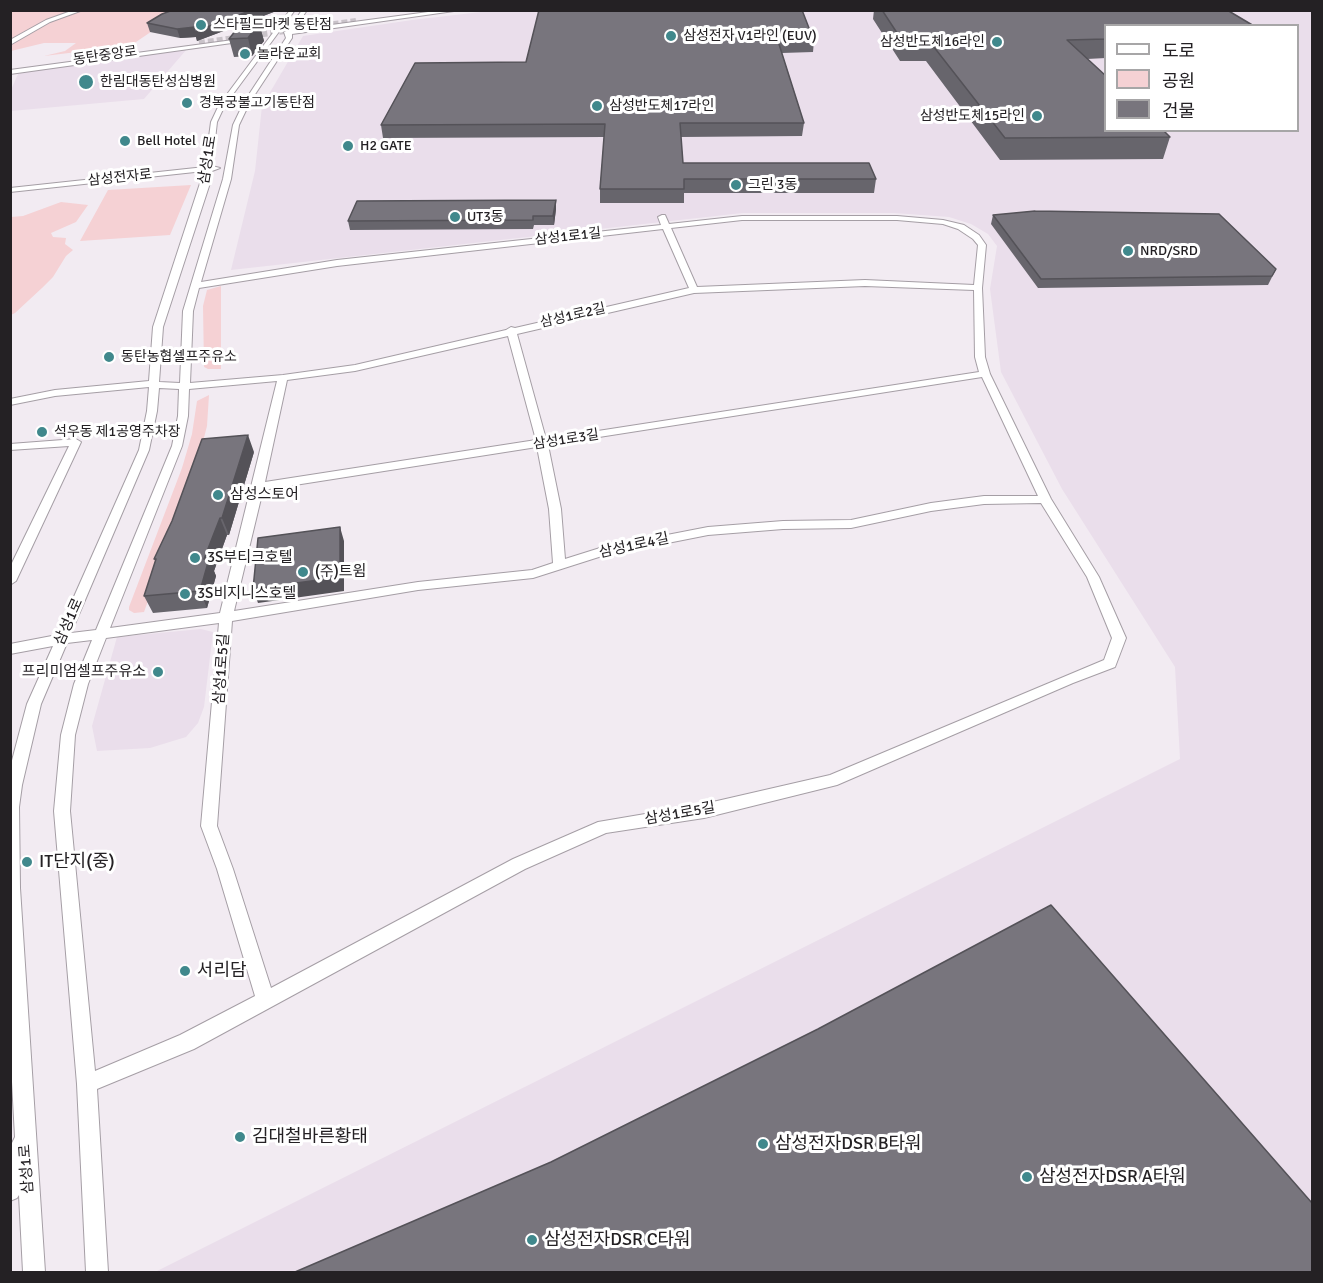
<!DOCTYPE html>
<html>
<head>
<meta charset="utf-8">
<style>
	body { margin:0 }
	#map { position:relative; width:1323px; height:1283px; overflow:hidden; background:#f2ebf2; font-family:Signika,"Noto Sans KR",sans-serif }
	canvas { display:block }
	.frame { position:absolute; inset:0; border:12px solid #242124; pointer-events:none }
	.legend { position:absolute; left:1104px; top:24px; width:195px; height:108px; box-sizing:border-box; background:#fff; border:2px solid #a7a6a7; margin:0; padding:8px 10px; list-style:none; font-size:18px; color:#242124 }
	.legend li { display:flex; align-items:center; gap:12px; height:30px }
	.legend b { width:30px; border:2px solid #a7a6a7 }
</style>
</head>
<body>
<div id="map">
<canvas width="1323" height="1283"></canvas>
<div class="frame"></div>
<ul class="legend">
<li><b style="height:8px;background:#fff"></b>도로</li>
<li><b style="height:16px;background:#f5d1d4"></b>공원</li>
<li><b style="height:16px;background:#78757d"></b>건물</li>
</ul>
</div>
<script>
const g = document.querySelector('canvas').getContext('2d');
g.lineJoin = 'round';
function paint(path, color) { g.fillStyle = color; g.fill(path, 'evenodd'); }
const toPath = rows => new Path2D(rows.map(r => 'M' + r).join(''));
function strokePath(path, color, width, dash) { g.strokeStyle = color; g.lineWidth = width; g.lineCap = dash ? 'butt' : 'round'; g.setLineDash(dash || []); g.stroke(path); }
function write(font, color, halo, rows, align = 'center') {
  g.font = font + ' Signika,"Noto Sans KR",sans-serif'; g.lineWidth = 6; g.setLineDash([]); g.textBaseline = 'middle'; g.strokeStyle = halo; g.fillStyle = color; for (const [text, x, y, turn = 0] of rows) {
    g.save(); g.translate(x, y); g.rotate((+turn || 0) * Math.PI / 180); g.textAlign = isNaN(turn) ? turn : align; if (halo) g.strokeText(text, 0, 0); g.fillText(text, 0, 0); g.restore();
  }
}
paint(toPath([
	[498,10,1295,10,1312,12,1312,1272,155,1272,1180,759,1175,667,1062,489,1001,372,990,289,997,246,988,234,971,224,949,217,894,213,743,213,231,270,255,171,262,106,303,36,412,20],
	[1106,26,1298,26,1298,130,1106,130],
	[187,49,144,99,11,111,11,90,18,74,26,71],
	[201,629,213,632,204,707,198,723,186,737,150,748,97,751,92,726,117,637]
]), '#eadeeb');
paint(toPath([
	[11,11,201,11,164,23,136,42,135,45,44,56,65,51,76,43,44,43,11,51],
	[191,185,170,235,80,241,108,190],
	[61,202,88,205,76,222,51,233,53,237,66,238,65,244,73,250,66,256,53,277,42,288,15,313,11,315,11,217,23,216],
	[221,286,221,369,208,369,204,367,203,306,207,290],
	[209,395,207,426,197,465,144,612,134,613,129,610,129,607,182,468,192,434,197,401]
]), '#f5d1d4');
strokePath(toPath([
	[199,43,356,21]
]), '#c9c3c9', 6, [6, 3]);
const minor = toPath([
	[74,10,83,10,50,22,10,45,10,40,46,20,74,10],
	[290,10,295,10,225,105,217,122,212,166,220,168,212,171,211,180,163,327,159,382,180,383,183,311,223,179,233,125,244,102,286,38,284,32,288,31,302,10,307,10,294,30,443,10,461,10,292,34,292,38,250,102,239,125,231,179,201,282,337,260,661,225,658,217,662,215,665,215,669,224,742,216,897,216,943,220,964,225,979,235,986,245,982,288,985,357,990,374,1051,499,1099,577,1126,638,1115,667,1073,683,837,785,704,818,606,833,525,869,194,1049,97,1089,108,1272,86,1272,77,1084,54,811,61,735,74,684,92,640,67,643,41,704,22,785,19,807,20,888,45,1272,23,1272,19,1195,17,1198,10,1201,10,1147,15,1137,10,1045,10,768,27,704,53,646,10,654,10,644,57,635,139,450,147,411,149,387,55,396,10,405,10,399,55,390,149,381,153,327,204,171,10,192,10,188,205,167,211,122,219,105,290,10],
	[742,220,897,220,943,224,958,229,973,239,978,245,974,285,865,280,697,287,671,228,742,220],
	[663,229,689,288,515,328,511,327,506,330,355,365,283,375,190,383,193,311,199,288,337,266,663,229],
	[865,286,974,290,975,357,979,372,546,439,517,334,694,293,865,286],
	[508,336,536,440,265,482,287,380,355,371,508,336],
	[982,377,1038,496,984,496,931,503,851,520,783,521,708,527,600,548,565,559,561,509,548,445,982,377],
	[277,381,220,613,110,628,182,446,188,416,189,389,277,381],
	[159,388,179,389,178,416,172,446,96,630,71,633,149,450,157,411,159,388],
	[537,447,549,509,553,563,532,570,418,582,234,611,263,490,537,447],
	[1041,503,1087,577,1112,638,1104,660,830,775,704,804,598,822,513,859,271,988,233,869,217,826,232,621,418,590,533,578,602,556,708,535,783,529,851,528,931,511,984,504,1041,503],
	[219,623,201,826,217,869,255,996,180,1035,95,1071,70,811,75,735,88,684,106,638,219,623],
	[248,38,246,41,10,74,10,70,248,38],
	[76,439,81,442,16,581,10,585,10,567,69,446,10,450,10,444,76,439]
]);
strokePath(minor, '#a59ea5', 2);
paint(minor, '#fff');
paint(toPath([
	[173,10,279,10,197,41,196,37,180,38,150,32,147,23],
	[539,10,814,41,813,52,782,53,804,123,802,136,681,137,683,163,876,179,874,193,684,193,684,203,600,203,600,189,604,137,383,138,381,125,526,62],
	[857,10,869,10,869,12,859,12],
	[874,10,1227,10,1106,26,1106,58,1087,59,1170,137,1163,159,1000,160,926,61,900,61,873,19],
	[259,23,264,41,252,56,234,57,229,39],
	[556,209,554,225,534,225,533,229,350,230,348,221],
	[993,215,1276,269,1268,285,1038,288,991,224],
	[254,452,229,535,227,535,214,571,216,576,207,608,153,613,144,596,156,562,154,559]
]), '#67656c');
paint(toPath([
	[252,10,279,10,197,41,196,37,180,38,177,29],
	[259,23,264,41,252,56,248,38],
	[556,200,556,209,554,225,553,216],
	[248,435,254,452,229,535,222,518],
	[220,518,227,535,214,571,216,576,207,608,200,591,204,559],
	[340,527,344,541,344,591,258,603,253,589]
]), '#545258');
const building = toPath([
	[173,10,252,10,194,32,195,27,177,29,147,23,162,14,173,10],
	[539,10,802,10,814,41,778,41,804,123,680,123,683,163,869,163,876,179,684,179,684,189,600,189,605,124,381,125,415,63,526,62,539,10],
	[882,10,1227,10,1254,26,1106,26,1106,39,1067,40,1106,76,1106,130,1163,130,1170,137,1005,138,930,42,903,42,882,10],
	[259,23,248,38,229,39,239,26,259,23],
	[556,200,553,216,533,216,533,220,348,221,357,201,556,200],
	[1035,211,1219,214,1276,269,1272,276,1041,279,993,215,1035,211],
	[248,435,222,518,220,518,204,559,209,559,200,591,144,596,156,559,154,559,172,521,202,439,248,435],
	[340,527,340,577,253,589,258,538,340,527],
	[1051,905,1312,1203,1312,1272,295,1272,551,1162,818,1029,1051,905]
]);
paint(building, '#78757d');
strokePath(building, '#545258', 1.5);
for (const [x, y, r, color] of [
	[201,25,6,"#40888c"],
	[671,36,6,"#40888c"],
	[997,42,6,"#40888c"],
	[245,54,6,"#40888c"],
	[86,82,8,"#40888c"],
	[187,103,6,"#40888c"],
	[597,106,6,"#40888c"],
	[1037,116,6,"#40888c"],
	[125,141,6,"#40888c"],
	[348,146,6,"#40888c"],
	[736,185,6,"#40888c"],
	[455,217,6,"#40888c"],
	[1128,251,6,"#40888c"],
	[109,357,6,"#40888c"],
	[42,432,6,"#40888c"],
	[218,495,6,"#40888c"],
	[195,558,6,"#40888c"],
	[303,572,6,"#40888c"],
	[185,594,6,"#40888c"],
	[158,672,6,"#40888c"],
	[27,862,6,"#40888c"],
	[185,971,6,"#40888c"],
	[240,1137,6,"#40888c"],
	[763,1144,6,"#40888c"],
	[1027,1177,6,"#40888c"],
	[532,1240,6,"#40888c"]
]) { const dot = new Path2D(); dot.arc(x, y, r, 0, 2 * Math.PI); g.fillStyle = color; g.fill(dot); strokePath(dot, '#fff', 2); }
write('14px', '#242124', '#fff', [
	["스타필드마켓 동탄점",213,25],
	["삼성전자 V1라인 (EUV)",683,36],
	["삼성반도체16라인",985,42,"right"],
	["놀라운교회",257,54],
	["한림대동탄성심병원",100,82],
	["경복궁불고기동탄점",199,103],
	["삼성반도체17라인",609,106],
	["삼성반도체15라인",1025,116,"right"],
	["Bell Hotel",137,141],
	["H2 GATE",360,146],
	["그린 3동",748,185],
	["UT3동",467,217],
	["NRD/SRD",1140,251],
	["동탄농협셀프주유소",121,357],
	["석우동 제1공영주차장",54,432]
], 'left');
write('14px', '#242124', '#fff', [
	["동탄중앙로",105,56,-8],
	["삼성전자로",120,178,-6],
	["삼성1로1길",568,237,-6],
	["삼성1로2길",573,316,-13],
	["삼성1로3길",566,440,-9]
]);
write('15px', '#242124', '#fff', [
	["삼성1로",208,160,-81],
	["삼성1로4길",634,546,-12],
	["삼성1로",69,622,-66],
	["삼성1로5길",222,669,-86],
	["삼성1로5길",680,814,-10],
	["삼성1로",27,1169,-94]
]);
write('15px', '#242124', '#fff', [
	["삼성스토어",230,495],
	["3S부티크호텔",207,558],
	["(주)트윔",315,572],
	["3S비지니스호텔",197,594],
	["프리미엄셀프주유소",146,672,"right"]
], 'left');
write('18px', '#242124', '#fff', [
	["IT단지(중)",39,862],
	["서리담",197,971],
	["김대철바른황태",252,1137],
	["삼성전자DSR B타워",775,1144],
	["삼성전자DSR A타워",1039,1177],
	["삼성전자DSR C타워",544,1240]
], 'left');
</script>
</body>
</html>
